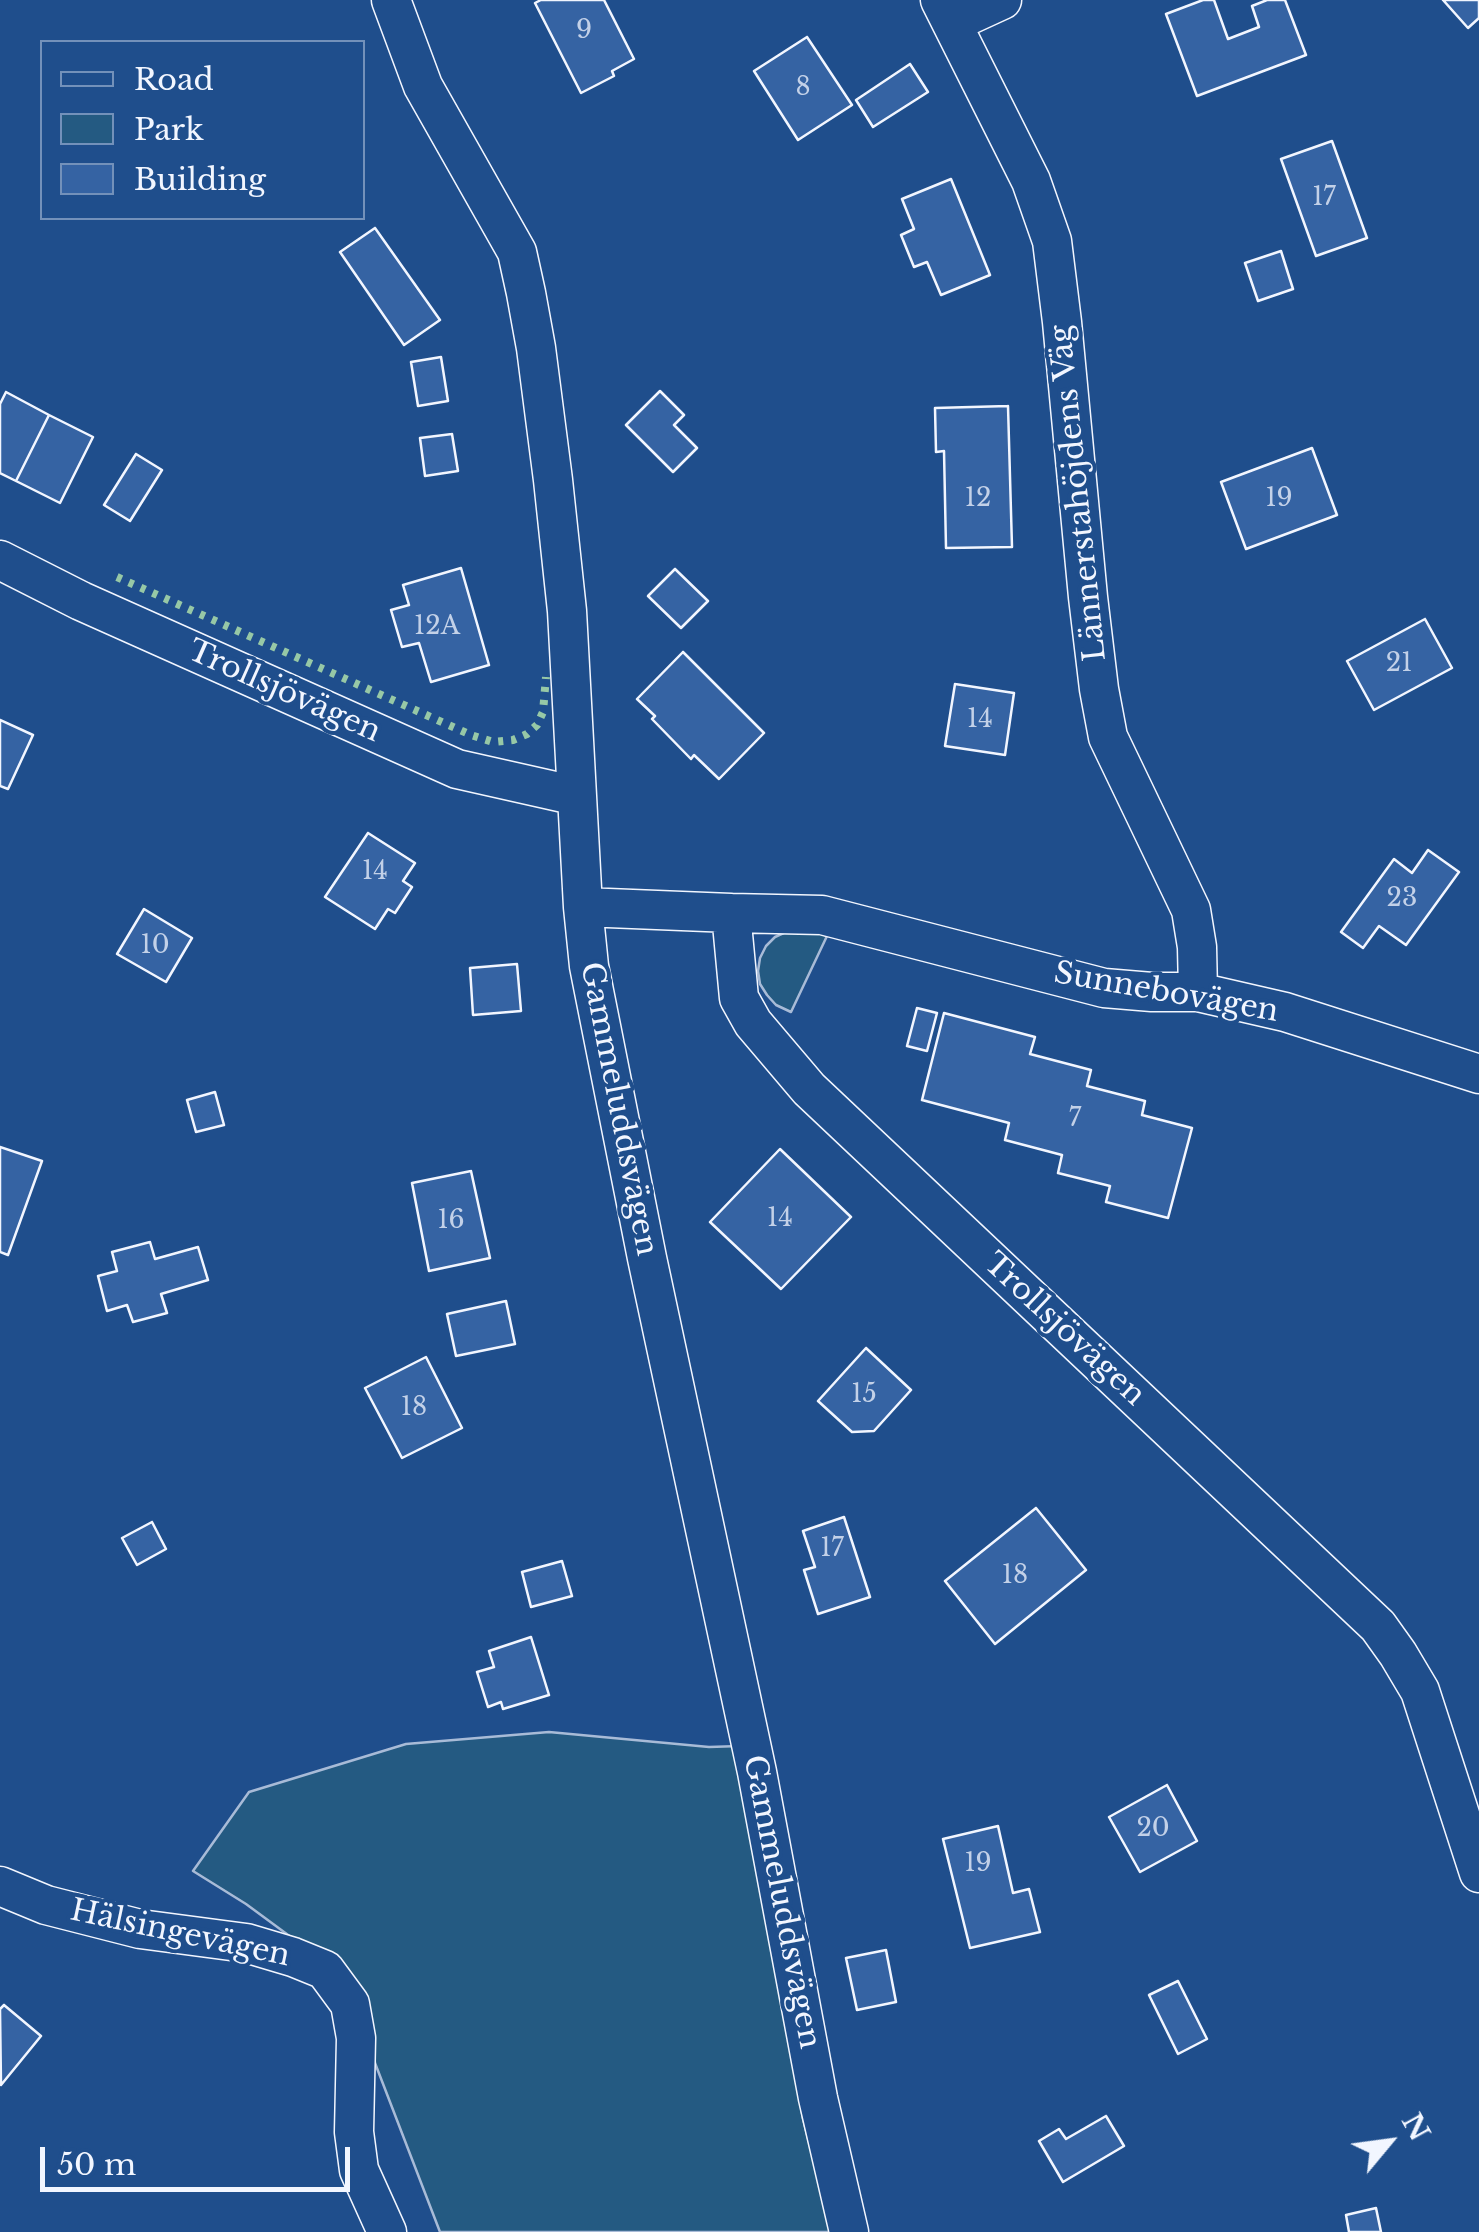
<!DOCTYPE html>
<html>
<head>
<meta charset="utf-8">
<style>
	body { margin:0 }
	#map { position:relative; width:1479px; height:2232px; overflow:hidden; background:#1f4e8c; font-family:"Libre Baskerville",serif }
	canvas { display:block }
	.legend { position:absolute; left:40px; top:40px; width:325px; height:180px; box-sizing:border-box; background:#1f4e8c; border:2px solid #7391ba; margin:0; padding:12px 18px; list-style:none; font-size:30px; color:#f2f6ff }
	.legend li { display:flex; align-items:center; gap:20px; height:50px }
	.legend b { width:50px; border:2px solid #7391ba }
	.north { position:absolute; left:1339px; top:2092px; width:100px; height:100px; -webkit-text-stroke:8px #1f4e8c; paint-order:stroke; rotate:61deg; font-size:28px; font-weight:700; line-height:40px; text-align:center; color:#f2f6ff }
	.north::after { content:''; display:block; margin:auto; width:35px; height:45px; background:#f2f6ff; clip-path:polygon(50% 0,100% 100%,50% 72%,0 100%) }
	.scale { position:absolute; left:40px; top:2147px; width:310px; height:45px; box-sizing:border-box; border:5px solid #f2f6ff; border-top:0; padding-left:12px; font-size:30px; line-height:35px; white-space:nowrap; color:#f2f6ff; -webkit-text-stroke:8px #1f4e8c; paint-order:stroke }
</style>
</head>
<body>
<div id="map">
<canvas width="1479" height="2232"></canvas>
<ul class="legend">
<li><b style="height:12px;background:#1f4e8c"></b>Road</li>
<li><b style="height:28px;background:#245a82"></b>Park</li>
<li><b style="height:28px;background:#3563a3"></b>Building</li>
</ul>
<div class="north">N</div>
<div class="scale">50 m</div>
</div>
<script>
const g = document.querySelector('canvas').getContext('2d');
g.lineJoin = 'round';
function paint(path, color) { g.fillStyle = color; g.fill(path, 'evenodd'); }
const toPath = rows => new Path2D(rows.map(r => 'M' + r).join(''));
function strokePath(path, color, width, dash) { g.strokeStyle = color; g.lineWidth = width; g.lineCap = dash ? 'butt' : 'round'; g.setLineDash(dash || []); g.stroke(path); }
function write(font, color, halo, rows, align = 'center') {
  g.font = font + ' "Libre Baskerville",serif'; g.lineWidth = 8; g.setLineDash([]); g.textBaseline = 'middle'; g.strokeStyle = halo; g.fillStyle = color; for (const [text, x, y, turn = 0] of rows) {
    g.save(); g.translate(x, y); g.rotate((+turn || 0) * Math.PI / 180); g.textAlign = isNaN(turn) ? turn : align; if (halo) g.strokeText(text, 0, 0); g.fillText(text, 0, 0); g.restore();
  }
}
const green = toPath([
	[788,931,814,931,827,936,791,1012,776,1005,767,995,760,984,758,971,760,958,766,946,775,937,788,931],
	[549,1732,709,1747,740,1746,803,2119,832,2232,440,2232,375,2063,368,2010,337,1971,246,1904,193,1871,249,1792,406,1744,549,1732]
]);
paint(green, '#245a82');
strokePath(green, '#a8bbd7', 2.5);
const building = toPath([
	[541,0,604,0,634,59,612,71,614,76,581,93,535,3,541,0],
	[1203,0,1214,0,1228,39,1259,27,1252,6,1267,0,1285,0,1306,55,1197,96,1166,14,1203,0],
	[1443,0,1479,0,1479,18,1468,28,1443,0],
	[807,37,852,105,798,140,754,71,807,37],
	[910,64,928,92,873,127,856,100,910,64],
	[1332,141,1367,238,1316,256,1281,159,1332,141],
	[951,179,990,275,941,295,927,262,914,267,901,235,914,229,902,199,951,179],
	[375,228,440,320,404,345,340,252,375,228],
	[1281,251,1293,289,1258,301,1245,263,1281,251],
	[441,357,448,401,418,406,411,362,441,357],
	[660,391,684,415,674,425,697,448,673,472,626,425,660,391],
	[6,392,49,415,16,481,0,473,0,404,6,392],
	[1008,406,1012,547,946,548,944,451,936,452,935,408,1008,406],
	[49,415,93,437,60,503,16,481,49,415],
	[452,434,458,471,425,476,420,438,452,434],
	[1312,448,1337,515,1246,549,1221,482,1312,448],
	[136,454,162,470,130,521,104,505,136,454],
	[461,568,489,665,431,682,419,643,402,647,391,610,409,605,403,585,461,568],
	[675,569,708,601,681,628,648,596,675,569],
	[1425,619,1452,668,1374,710,1347,661,1425,619],
	[683,652,764,733,719,779,694,755,691,759,652,719,655,716,637,699,683,652],
	[955,684,1014,693,1005,755,945,746,955,684],
	[0,720,33,735,8,789,0,786,0,720],
	[368,833,415,863,403,881,412,887,395,913,388,909,375,929,325,897,368,833],
	[1428,850,1459,872,1406,945,1379,926,1363,948,1341,932,1394,859,1412,873,1428,850],
	[144,909,192,938,166,982,117,954,144,909],
	[517,964,521,1011,473,1015,470,968,517,964],
	[917,1008,937,1013,927,1051,907,1046,917,1008],
	[944,1013,1035,1037,1030,1054,1091,1070,1087,1086,1145,1101,1142,1115,1192,1128,1168,1218,1106,1202,1110,1186,1058,1173,1062,1155,1005,1140,1009,1123,922,1100,944,1013],
	[215,1092,224,1125,196,1132,187,1100,215,1092],
	[0,1147,42,1161,8,1255,0,1252,0,1147],
	[780,1149,851,1217,781,1289,710,1222,780,1149],
	[471,1171,490,1258,429,1271,412,1183,471,1171],
	[150,1242,155,1259,198,1247,208,1280,161,1294,167,1313,133,1322,127,1305,107,1311,98,1276,117,1271,112,1252,150,1242],
	[506,1301,515,1344,456,1356,447,1314,506,1301],
	[866,1348,911,1390,874,1431,852,1432,818,1401,866,1348],
	[426,1357,462,1428,402,1458,365,1388,426,1357],
	[1036,1508,1086,1570,995,1644,945,1581,1036,1508],
	[844,1517,870,1597,818,1614,804,1570,815,1567,803,1531,844,1517],
	[152,1522,166,1549,137,1565,122,1538,152,1522],
	[562,1561,572,1596,531,1607,522,1572,562,1561],
	[531,1637,549,1695,503,1709,501,1702,488,1707,477,1672,494,1667,489,1651,531,1637],
	[1167,1785,1197,1841,1140,1872,1109,1817,1167,1785],
	[998,1826,1013,1893,1029,1889,1040,1932,970,1948,943,1839,998,1826],
	[886,1950,896,2002,857,2010,846,1958,886,1950],
	[1178,1981,1207,2039,1178,2054,1149,1995,1178,1981],
	[4,2005,41,2036,1,2085,0,2009,4,2005],
	[1106,2116,1124,2146,1063,2182,1039,2141,1059,2129,1066,2139,1106,2116],
	[1376,2208,1381,2232,1349,2232,1346,2215,1376,2208]
]);
paint(building, '#3563a3');
strokePath(building, '#f2f6ff', 2.5);
const street = toPath([
	[391,0,423,86,517,252,526,293,536,348,553,480,567,611,583,907,589,966,647,1258,757,1772,818,2098,849,2232],
	[940,0,1031,181,1052,241,1062,322,1088,597,1099,689,1108,737,1191,910,1197,947,1198,992],
	[952,23,1002,0],
	[0,560,81,601,457,769,577,796],
	[583,907,731,913,739,998,753,1023,809,1089,1378,1626,1398,1654,1420,1691,1479,1873],
	[731,913,822,915,1104,988,1152,992,1198,992,1285,1012,1479,1074],
	[0,1886,46,1905,140,1929,246,1943,293,1957,325,1970,350,2004,356,2038,354,2132,359,2170,387,2232]
]);
strokePath(street, '#f2f6ff', 41);
strokePath(street, '#1f4e8c', 38);
strokePath(toPath([
	[117,577,471,735,493,742,513,740,527,734,537,725,543,712,546,677]
]), '#97c8a6', 8, [5, 8]);
write('25px', '#c3d1e8', null, [
	["9",584,31],
	["8",803,88],
	["17",1324,198],
	["12",978,499],
	["19",1279,499],
	["12A",437,627],
	["21",1399,664],
	["14",980,720],
	["14",375,872],
	["23",1402,899],
	["10",155,946],
	["7",1075,1119],
	["14",780,1219],
	["16",451,1221],
	["15",864,1395],
	["18",414,1408],
	["17",832,1549],
	["18",1015,1576],
	["20",1153,1829],
	["19",978,1864]
]);
write('30px', '#f2f6ff', '#1f4e8c', [
	["Lännerstahöjdens Väg",1079,493,-96],
	["Trollsjövägen",284,692,24],
	["Sunnebovägen",1166,993,10],
	["Gammeluddsvägen",618,1109,79],
	["Trollsjövägen",1064,1330,43],
	["Gammeluddsvägen",781,1902,79],
	["Hälsingevägen",180,1934,12]
]);
</script>
</body>
</html>
